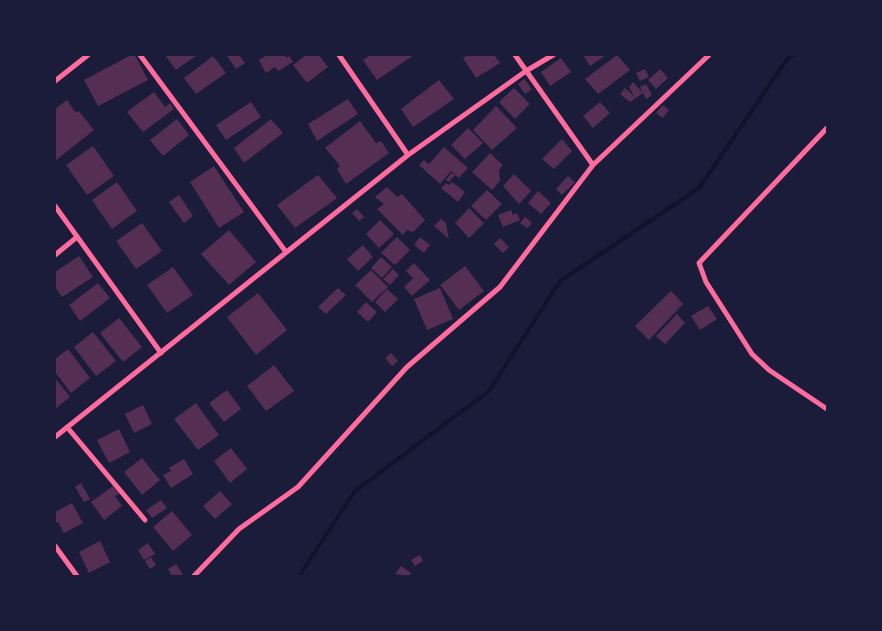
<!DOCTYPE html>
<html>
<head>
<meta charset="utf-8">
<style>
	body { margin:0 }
	#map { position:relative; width:882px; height:631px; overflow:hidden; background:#1b1b3a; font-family:Roboto,sans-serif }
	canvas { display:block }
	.frame { position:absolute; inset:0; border:56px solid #1b1b3a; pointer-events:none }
</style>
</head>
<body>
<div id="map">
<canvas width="882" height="631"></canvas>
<div class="frame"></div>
</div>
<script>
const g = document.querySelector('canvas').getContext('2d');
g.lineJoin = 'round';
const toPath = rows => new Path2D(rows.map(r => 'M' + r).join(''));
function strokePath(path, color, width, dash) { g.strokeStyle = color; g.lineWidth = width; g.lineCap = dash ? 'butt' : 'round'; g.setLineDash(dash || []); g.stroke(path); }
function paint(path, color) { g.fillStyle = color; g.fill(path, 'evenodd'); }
strokePath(toPath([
	[299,576,355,491,489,391,560,281,699,188,788,58,794,55]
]), '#12122b', 4);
paint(toPath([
	[131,55,135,55,148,80,98,106,84,80],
	[165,55,197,55,176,70],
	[229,55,239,55,245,63,236,69,227,56],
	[267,55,285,55,286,58,289,56,293,62,278,71,275,67,266,73,259,60],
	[306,55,319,55,328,67,307,83,293,65],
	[370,55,414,55,377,80,363,60],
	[468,55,494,55,500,63,476,78,463,58],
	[583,55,606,55,590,66],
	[617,55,630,70,598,94,585,79],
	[213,56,226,73,196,94,184,78],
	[561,58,571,72,550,86,541,72],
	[645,69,649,77,640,81,636,73],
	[660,69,668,78,656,89,648,80],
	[524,79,532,89,525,94,518,84],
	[439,80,454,99,413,127,401,109],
	[633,82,643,93,630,102,620,94,625,88,635,97,629,88],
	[646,84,652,95,646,99,640,87],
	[514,88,530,104,515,119,499,102],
	[154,92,165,107,170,103,174,109,143,132,127,112],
	[348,99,358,114,317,141,308,124],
	[67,100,76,113,79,111,94,130,55,161,55,109],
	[251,102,261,117,226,140,216,125],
	[600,102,610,113,593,128,583,116],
	[663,105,669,110,663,118,656,113],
	[496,106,517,128,492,150,473,130],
	[177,119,189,135,163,156,150,140],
	[271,119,283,133,244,163,234,148],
	[360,121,376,143,381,141,389,153,346,184,337,169,340,166,325,148],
	[468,128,483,143,465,159,451,145],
	[562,139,572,151,554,169,542,159],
	[93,146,114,176,87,195,66,165],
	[444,147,468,168,459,178,455,175,449,182,446,180,451,173,455,175,451,171,440,184,419,165,424,160,429,164],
	[490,153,503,165,499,170,500,181,492,190,472,172],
	[214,166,244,212,219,228,190,182],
	[514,174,531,191,519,204,503,186],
	[318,175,337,198,295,228,277,205],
	[568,176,575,182,562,195,556,189],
	[117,182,137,211,112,229,92,200],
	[452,182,465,192,458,202,441,188,446,183,449,185],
	[387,187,397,197,402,194,425,220,413,232,407,230,403,235,377,209,384,204,375,197],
	[487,190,502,204,486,220,471,206],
	[538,191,551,203,541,214,528,203],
	[179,195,193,216,184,223,169,202],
	[469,208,484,223,469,238,455,223],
	[357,209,364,217,359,221,352,213],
	[511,210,513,215,517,213,520,220,503,227,498,215],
	[525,217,532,223,527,228,520,223],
	[441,219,446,223,449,239,434,226],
	[380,220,394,234,379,248,366,234],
	[142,223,162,251,136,269,116,241],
	[229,230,256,262,229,285,201,254],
	[397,237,410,250,395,265,381,253],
	[420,237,430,245,424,253,414,245],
	[500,238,509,247,503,253,494,244],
	[363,245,373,257,358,271,347,259],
	[79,256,93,277,62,297,55,287,55,272],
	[381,257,392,267,382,278,371,268],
	[414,263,430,280,412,296,404,287,413,278,406,271],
	[465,266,484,291,459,310,440,285],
	[173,267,193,295,167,313,147,285],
	[393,269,399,275,390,285,383,279],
	[371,270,388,287,372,302,355,285],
	[98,283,110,298,80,321,69,305],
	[338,288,346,295,326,314,318,307],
	[440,288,453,319,427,330,414,299],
	[387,289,398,299,385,312,375,302],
	[671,291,683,304,649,340,635,326],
	[258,293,287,330,256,355,227,317],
	[366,302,377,312,368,322,357,312],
	[708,306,717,319,700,330,691,316],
	[677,314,685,323,665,344,656,336],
	[119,318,142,347,123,362,100,333],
	[93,332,116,361,96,376,74,347],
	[68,349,90,378,71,393,55,372,55,359],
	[391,353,398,361,392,366,385,358],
	[274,365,294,391,266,411,247,386],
	[55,378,70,397,55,409],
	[227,390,241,409,224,422,209,403],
	[196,403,219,435,198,450,174,419],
	[143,405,152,424,134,433,125,414],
	[119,429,130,452,109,463,97,440],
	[231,448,247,469,230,483,214,461],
	[142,458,160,480,142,495,124,472],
	[184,459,193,474,171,488,163,475,171,471,169,468],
	[81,483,90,499,84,502,75,487],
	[113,486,119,494,115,496,122,506,104,520,91,502],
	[220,491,232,504,215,519,203,506],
	[161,500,167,508,152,518,146,510],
	[72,503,83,523,64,533,58,522,55,523,55,512],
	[172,511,192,535,173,551,153,527],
	[100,541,110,562,89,573,79,552],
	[148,543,155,554,144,560,138,550],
	[420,555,423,561,415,566,411,560],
	[151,557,156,565,150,569,145,561],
	[176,564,184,576,172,576,168,569],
	[401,566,411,573,409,576,395,574]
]), '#542f53');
strokePath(toPath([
	[140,55,286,252],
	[339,55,408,155],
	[515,55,593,165],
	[55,81,88,55],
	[827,128,699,263,706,282,752,354,769,370,827,409],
	[55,206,161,353],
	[55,255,77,237],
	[67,427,145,520],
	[55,437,408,155,526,71,553,55],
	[55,546,77,576],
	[194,576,239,529,298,487,407,367,500,287,593,165,709,55]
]), '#ff6b9d', 5);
</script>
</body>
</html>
